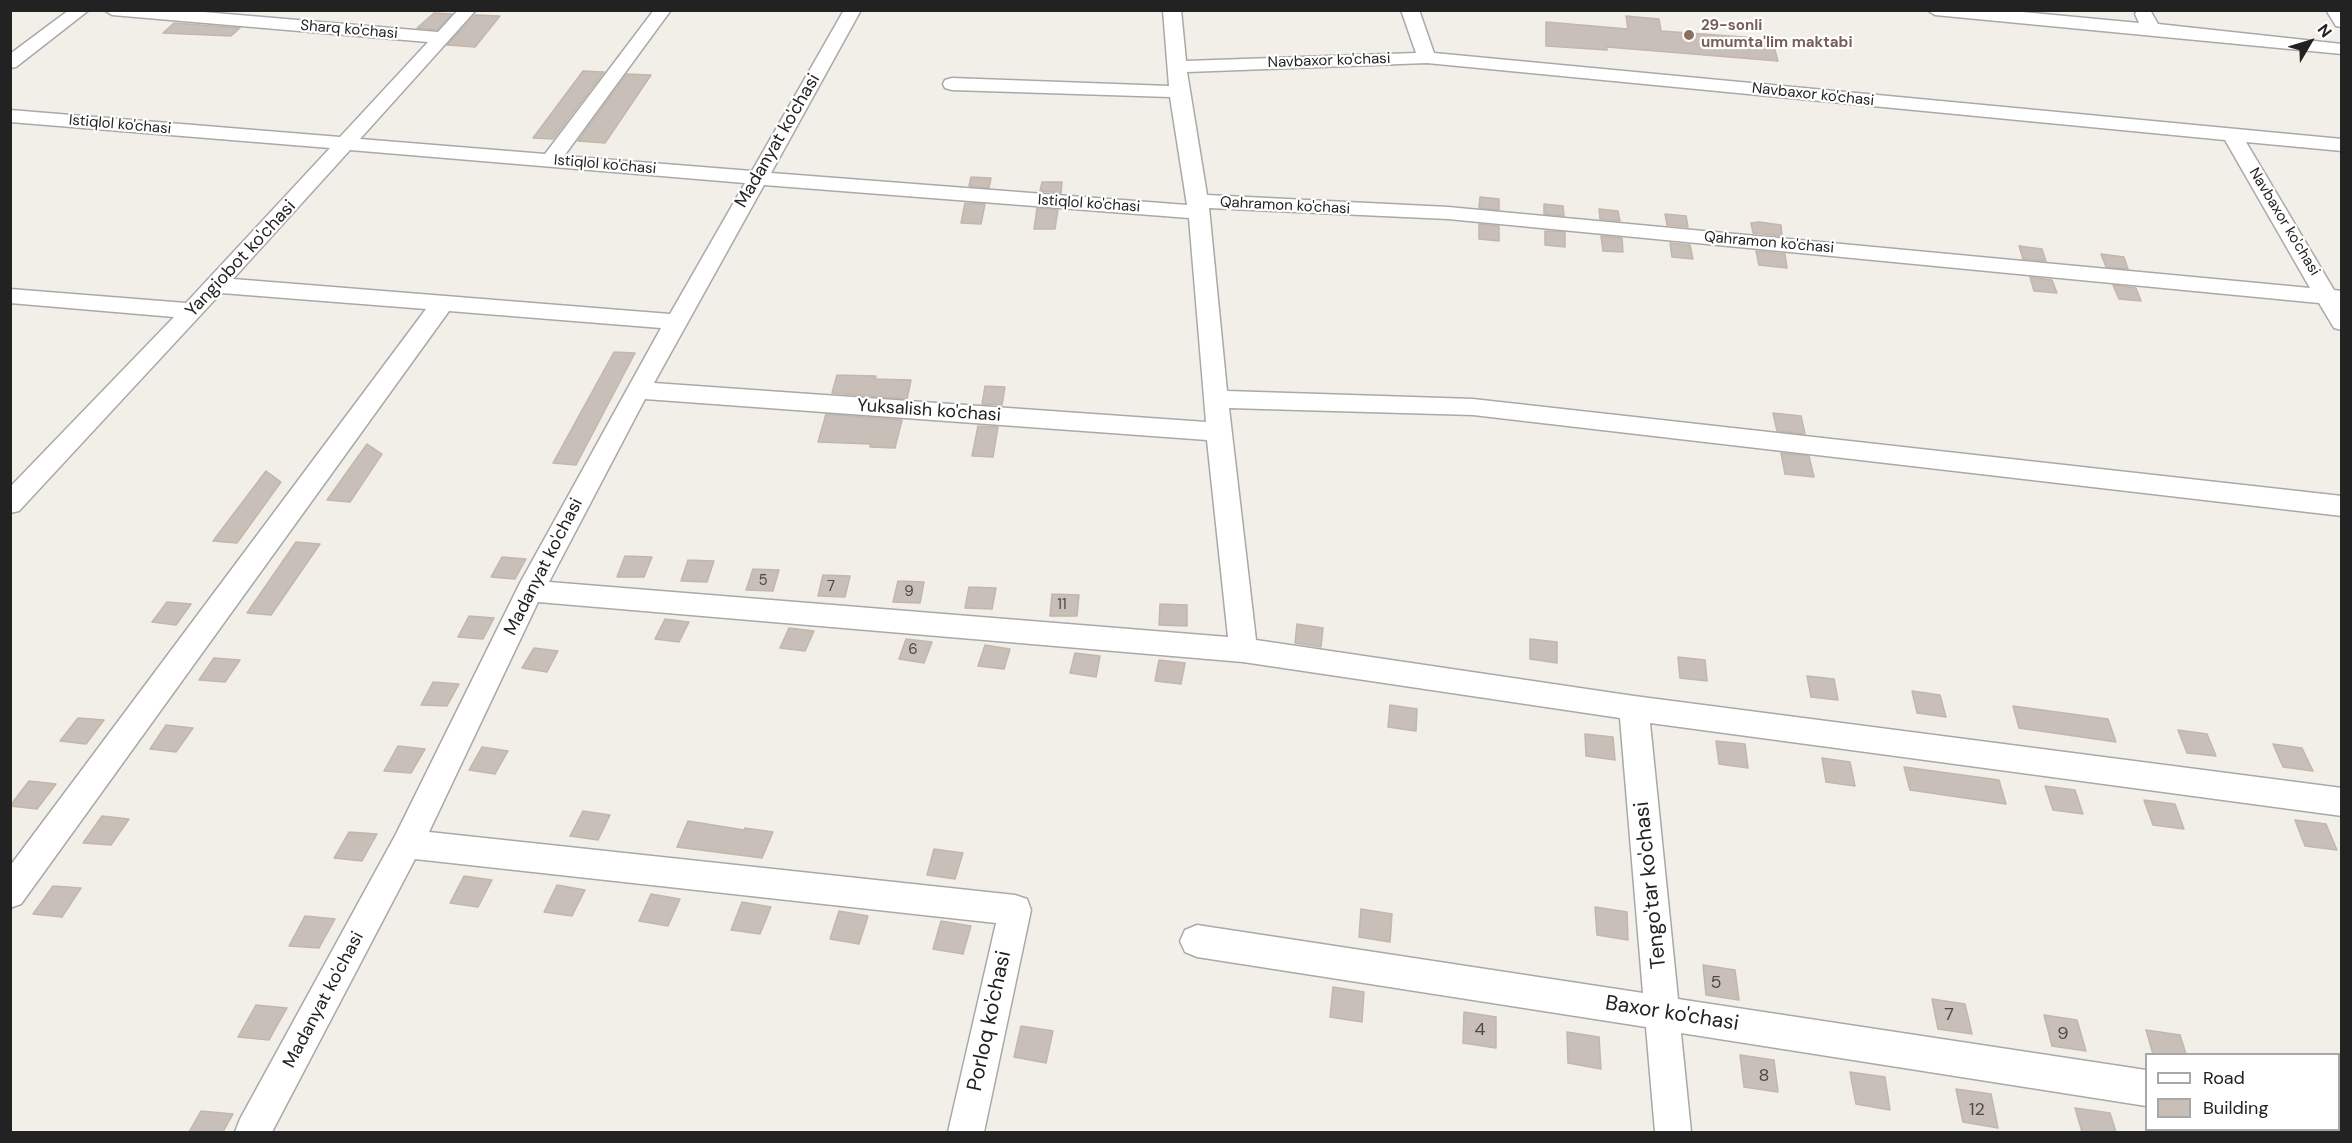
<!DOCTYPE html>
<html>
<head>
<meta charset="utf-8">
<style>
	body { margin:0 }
	#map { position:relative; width:2352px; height:1143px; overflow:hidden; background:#f2efe9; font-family:"DM Sans",sans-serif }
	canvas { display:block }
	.frame { position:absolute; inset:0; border:12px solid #222; pointer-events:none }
	.legend { position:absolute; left:2145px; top:1053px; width:195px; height:78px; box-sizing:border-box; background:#fff; border:2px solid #a7a7a7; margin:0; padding:8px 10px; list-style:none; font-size:18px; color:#222 }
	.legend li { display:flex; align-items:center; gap:12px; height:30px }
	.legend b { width:30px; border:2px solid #a7a7a7 }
	.north { position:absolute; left:2280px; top:12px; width:60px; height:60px; -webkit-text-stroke:4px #fff; paint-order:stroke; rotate:52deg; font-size:16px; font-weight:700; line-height:24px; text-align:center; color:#222 }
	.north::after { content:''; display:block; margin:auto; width:21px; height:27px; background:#222; clip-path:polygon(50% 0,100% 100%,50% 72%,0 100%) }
</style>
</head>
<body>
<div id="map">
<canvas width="2352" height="1143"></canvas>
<div class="frame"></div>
<ul class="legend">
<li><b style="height:8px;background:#fff"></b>Road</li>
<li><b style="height:16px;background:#c7bfb8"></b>Building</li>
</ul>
<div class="north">N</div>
</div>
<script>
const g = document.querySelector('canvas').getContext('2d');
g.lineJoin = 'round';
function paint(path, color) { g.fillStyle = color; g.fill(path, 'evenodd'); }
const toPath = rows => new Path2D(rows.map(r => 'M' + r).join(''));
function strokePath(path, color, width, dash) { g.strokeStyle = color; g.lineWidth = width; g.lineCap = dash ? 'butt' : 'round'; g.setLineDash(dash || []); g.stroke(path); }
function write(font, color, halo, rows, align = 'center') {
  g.font = font + ' "DM Sans",sans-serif'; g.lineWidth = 4.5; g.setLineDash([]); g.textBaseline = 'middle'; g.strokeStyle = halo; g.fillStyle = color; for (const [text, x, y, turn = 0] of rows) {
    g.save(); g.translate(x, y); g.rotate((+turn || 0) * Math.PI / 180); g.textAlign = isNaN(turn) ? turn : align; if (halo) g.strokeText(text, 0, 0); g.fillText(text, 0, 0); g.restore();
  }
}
const building = toPath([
	[434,13,452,14,437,30,417,28,434,13],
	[475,15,500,16,475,47,447,45,475,15],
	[1626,16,1659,19,1661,31,1772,39,1778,61,1607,47,1607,50,1546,46,1546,22,1628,29,1626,16],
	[174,23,240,28,231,36,163,33,174,23],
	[583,71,604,72,553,139,533,138,583,71],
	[627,74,651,75,605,143,578,141,627,74],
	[971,177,991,178,989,188,969,186,971,177],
	[1042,182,1062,182,1061,193,1040,191,1042,182],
	[1480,197,1499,199,1499,210,1479,208,1480,197],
	[965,203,985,204,981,224,961,223,965,203],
	[1544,204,1563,206,1564,216,1544,214,1544,204],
	[1037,208,1058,210,1055,229,1034,229,1037,208],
	[1599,209,1618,211,1620,221,1600,219,1599,209],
	[1665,214,1686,216,1688,227,1667,225,1665,214],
	[1759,222,1781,225,1782,236,1753,233,1751,223,1759,222],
	[1479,224,1499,226,1499,241,1479,239,1479,224],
	[1545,231,1565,232,1565,247,1545,245,1545,231],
	[1601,236,1622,238,1623,252,1603,251,1601,236],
	[1670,243,1690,245,1693,259,1672,257,1670,243],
	[2019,246,2042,249,2046,261,2023,259,2019,246],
	[1756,251,1785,254,1787,268,1759,265,1756,251],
	[2101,254,2124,257,2128,269,2106,267,2101,254],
	[2030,277,2052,280,2057,293,2034,291,2030,277],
	[2113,285,2136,288,2141,301,2119,299,2113,285],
	[614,352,635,353,576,465,553,463,614,352],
	[837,375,876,376,875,379,911,380,907,399,832,393,837,375],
	[985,386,1005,387,1002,405,982,404,985,386],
	[1773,413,1801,416,1805,434,1777,431,1773,413],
	[826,414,902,420,895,448,870,447,871,444,818,442,826,414],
	[978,426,998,427,993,457,972,456,978,426],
	[367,444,382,454,350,502,327,500,367,444],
	[1781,453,1809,456,1814,477,1785,474,1781,453],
	[266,471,281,482,237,543,213,541,266,471],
	[296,542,320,544,271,615,247,613,296,542],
	[625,556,652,557,644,577,617,577,625,556],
	[502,557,526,559,515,579,491,577,502,557],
	[688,560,714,561,707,582,681,581,688,560],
	[753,569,779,570,773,591,746,590,753,569],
	[823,575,850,576,845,597,818,596,823,575],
	[898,581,924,582,920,603,893,602,898,581],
	[969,587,996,588,992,609,965,608,969,587],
	[1052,594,1079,595,1077,616,1050,616,1052,594],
	[167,602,191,604,176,625,152,622,167,602],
	[1160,604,1187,605,1187,626,1159,625,1160,604],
	[469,616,494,618,483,639,458,637,469,616],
	[665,619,689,622,679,642,655,639,665,619],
	[1297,624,1323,628,1321,647,1295,643,1297,624],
	[789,628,814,631,805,651,780,648,789,628],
	[906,639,932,642,924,663,899,659,906,639],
	[1530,639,1557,642,1557,663,1530,659,1530,639],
	[985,645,1010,649,1004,669,978,666,985,645],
	[534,648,558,651,547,672,522,668,534,648],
	[1075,653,1100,656,1096,677,1070,673,1075,653],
	[1678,657,1705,660,1707,681,1680,678,1678,657],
	[214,658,240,660,225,682,199,680,214,658],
	[1159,660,1185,663,1181,684,1155,681,1159,660],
	[1807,676,1834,679,1838,700,1811,697,1807,676],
	[433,682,459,684,447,706,421,705,433,682],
	[1912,691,1940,695,1946,717,1917,713,1912,691],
	[1390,705,1417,709,1416,731,1388,727,1390,705],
	[2013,706,2108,719,2116,742,2019,728,2013,706],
	[78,718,104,720,86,744,60,741,78,718],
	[166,725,193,728,176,752,150,749,166,725],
	[2178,730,2207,734,2216,756,2187,753,2178,730],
	[1585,734,1613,737,1615,760,1586,756,1585,734],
	[1716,741,1745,744,1748,768,1719,764,1716,741],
	[2273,744,2302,748,2313,771,2283,767,2273,744],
	[398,746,425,749,411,773,384,771,398,746],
	[482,747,508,751,495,774,469,770,482,747],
	[1822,758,1850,762,1855,786,1826,782,1822,758],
	[1904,767,1999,780,2006,804,1910,790,1904,767],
	[29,781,56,784,37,809,10,806,29,781],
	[2045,786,2075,790,2083,814,2053,810,2045,786],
	[2144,800,2175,804,2184,829,2153,825,2144,800],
	[583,811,610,815,598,840,570,836,583,811],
	[102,816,129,819,111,845,83,843,102,816],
	[2295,820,2326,824,2337,850,2305,846,2295,820],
	[688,821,744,830,745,828,773,832,762,858,677,847,688,821],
	[349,832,377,834,362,861,334,858,349,832],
	[934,849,963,853,955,879,927,875,934,849],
	[464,876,492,880,478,907,450,903,464,876],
	[557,885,585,890,572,916,544,912,557,885],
	[53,886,81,888,62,917,33,914,53,886],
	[651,894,680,899,668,926,639,921,651,894],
	[742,902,771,907,760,934,731,930,742,902],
	[1595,907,1627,912,1628,940,1597,935,1595,907],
	[1361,909,1392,914,1390,942,1359,937,1361,909],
	[839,911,868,916,859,944,830,939,839,911],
	[305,916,335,919,319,948,289,946,305,916],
	[941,921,971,926,963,954,933,949,941,921],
	[1703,965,1735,970,1739,1000,1706,995,1703,965],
	[1333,987,1364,992,1362,1022,1330,1017,1333,987],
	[1932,999,1965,1004,1972,1034,1938,1029,1932,999],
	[256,1005,287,1008,269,1040,238,1037,256,1005],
	[1464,1012,1496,1017,1496,1048,1463,1043,1464,1012],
	[2044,1015,2077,1020,2086,1051,2052,1046,2044,1015],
	[1021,1026,1053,1031,1046,1063,1014,1057,1021,1026],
	[2146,1030,2180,1035,2186,1054,2153,1054,2146,1030],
	[1567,1032,1599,1037,1601,1069,1568,1063,1567,1032],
	[1740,1055,1774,1060,1778,1092,1744,1087,1740,1055],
	[1850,1072,1885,1077,1890,1110,1856,1104,1850,1072],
	[1956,1089,1991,1094,1998,1128,1963,1122,1956,1089],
	[2075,1108,2110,1113,2116,1132,2082,1132,2075,1108],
	[201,1111,233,1114,223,1132,189,1132,201,1111]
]);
paint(building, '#c7bfb8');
strokePath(building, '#c4b6ab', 1.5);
const minor = toPath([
	[69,10,89,10,16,67,10,68,10,54,69,10],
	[104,10,180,10,438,32,458,10,476,10,360,139,545,154,654,10,671,10,564,156,752,171,844,10,861,10,771,173,1187,205,1170,97,952,90,945,88,943,84,945,80,952,78,1169,86,1163,10,1181,10,1186,61,1416,53,1401,10,1419,10,1434,53,2342,139,2342,151,2246,142,2334,290,2342,291,2342,330,2334,328,2319,303,1448,219,1209,208,1227,391,1473,399,2342,496,2342,516,1473,415,1229,408,1256,640,1634,696,2342,788,2342,816,1650,723,1678,999,2146,1070,2146,1106,1681,1033,1691,1132,1655,1132,1646,1027,1197,957,1185,952,1180,941,1185,930,1197,925,1643,993,1620,718,1243,662,538,602,429,832,1015,895,1027,899,1031,910,984,1132,948,1132,996,923,415,859,272,1132,235,1132,240,1119,396,834,520,583,661,328,449,311,21,904,10,908,10,866,426,309,221,293,19,511,10,513,10,487,174,317,10,303,10,289,186,303,330,148,10,122,10,110,340,137,428,42,112,15,104,10],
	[1427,63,2225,140,2310,288,1448,207,1207,195,1187,72,1427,63],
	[350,150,745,183,670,314,233,279,350,150],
	[764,185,1189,218,1206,422,654,383,764,185],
	[645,399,1207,440,1228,637,549,582,645,399],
	[1927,10,2001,10,2139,23,2135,14,2138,10,2150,10,2158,24,2342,44,2342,54,1935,15,1927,10],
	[2326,10,2342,10,2342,27,2336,26,2326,10],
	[2338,1100,2342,1100,2342,1132,2329,1132,2325,1130,2338,1130,2338,1100]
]);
strokePath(minor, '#a9a9a9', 3);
paint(minor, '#fff');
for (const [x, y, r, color] of [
	[1689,35,6,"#8d6e63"]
]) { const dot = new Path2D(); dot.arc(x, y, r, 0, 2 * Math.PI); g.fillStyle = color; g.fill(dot); strokePath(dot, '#fff', 2); }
write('bold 15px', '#785e54', '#fff', [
	["29-sonli",1701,26],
	["umumta'lim maktabi",1701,43]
], 'left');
write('15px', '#222', '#fff', [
	["Sharq ko'chasi",349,30,5],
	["Navbaxor ko'chasi",1329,61,-2],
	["Navbaxor ko'chasi",1813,95,6],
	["Istiqlol ko'chasi",120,125,5],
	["Istiqlol ko'chasi",605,165,5],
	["Istiqlol ko'chasi",1089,204,4],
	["Qahramon ko'chasi",1285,206,3],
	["Navbaxor ko'chasi",2284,222,59],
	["Qahramon ko'chasi",1769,243,5]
]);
write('15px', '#4b4948', null, [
	["5",763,581],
	["7",831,587],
	["9",909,592],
	["11",1062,605],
	["6",913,650]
]);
write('18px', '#222', '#fff', [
	["Madanyat ko'chasi",778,141,-60],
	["Yangiobot ko'chasi",241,259,-47],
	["Yuksalish ko'chasi",929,411,4],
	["Madanyat ko'chasi",544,567,-63],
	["Madanyat ko'chasi",324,1000,-62]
]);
write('18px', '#4b4948', null, [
	["5",1716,983],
	["7",1949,1015],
	["4",1480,1030],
	["9",2063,1034],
	["8",1764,1076],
	["12",1977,1110]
]);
write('21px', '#222', '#fff', [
	["Tengo'tar ko'chasi",1651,885,-96],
	["Baxor ko'chasi",1672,1014,9],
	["Porloq ko'chasi",990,1021,-78]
]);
</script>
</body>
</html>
